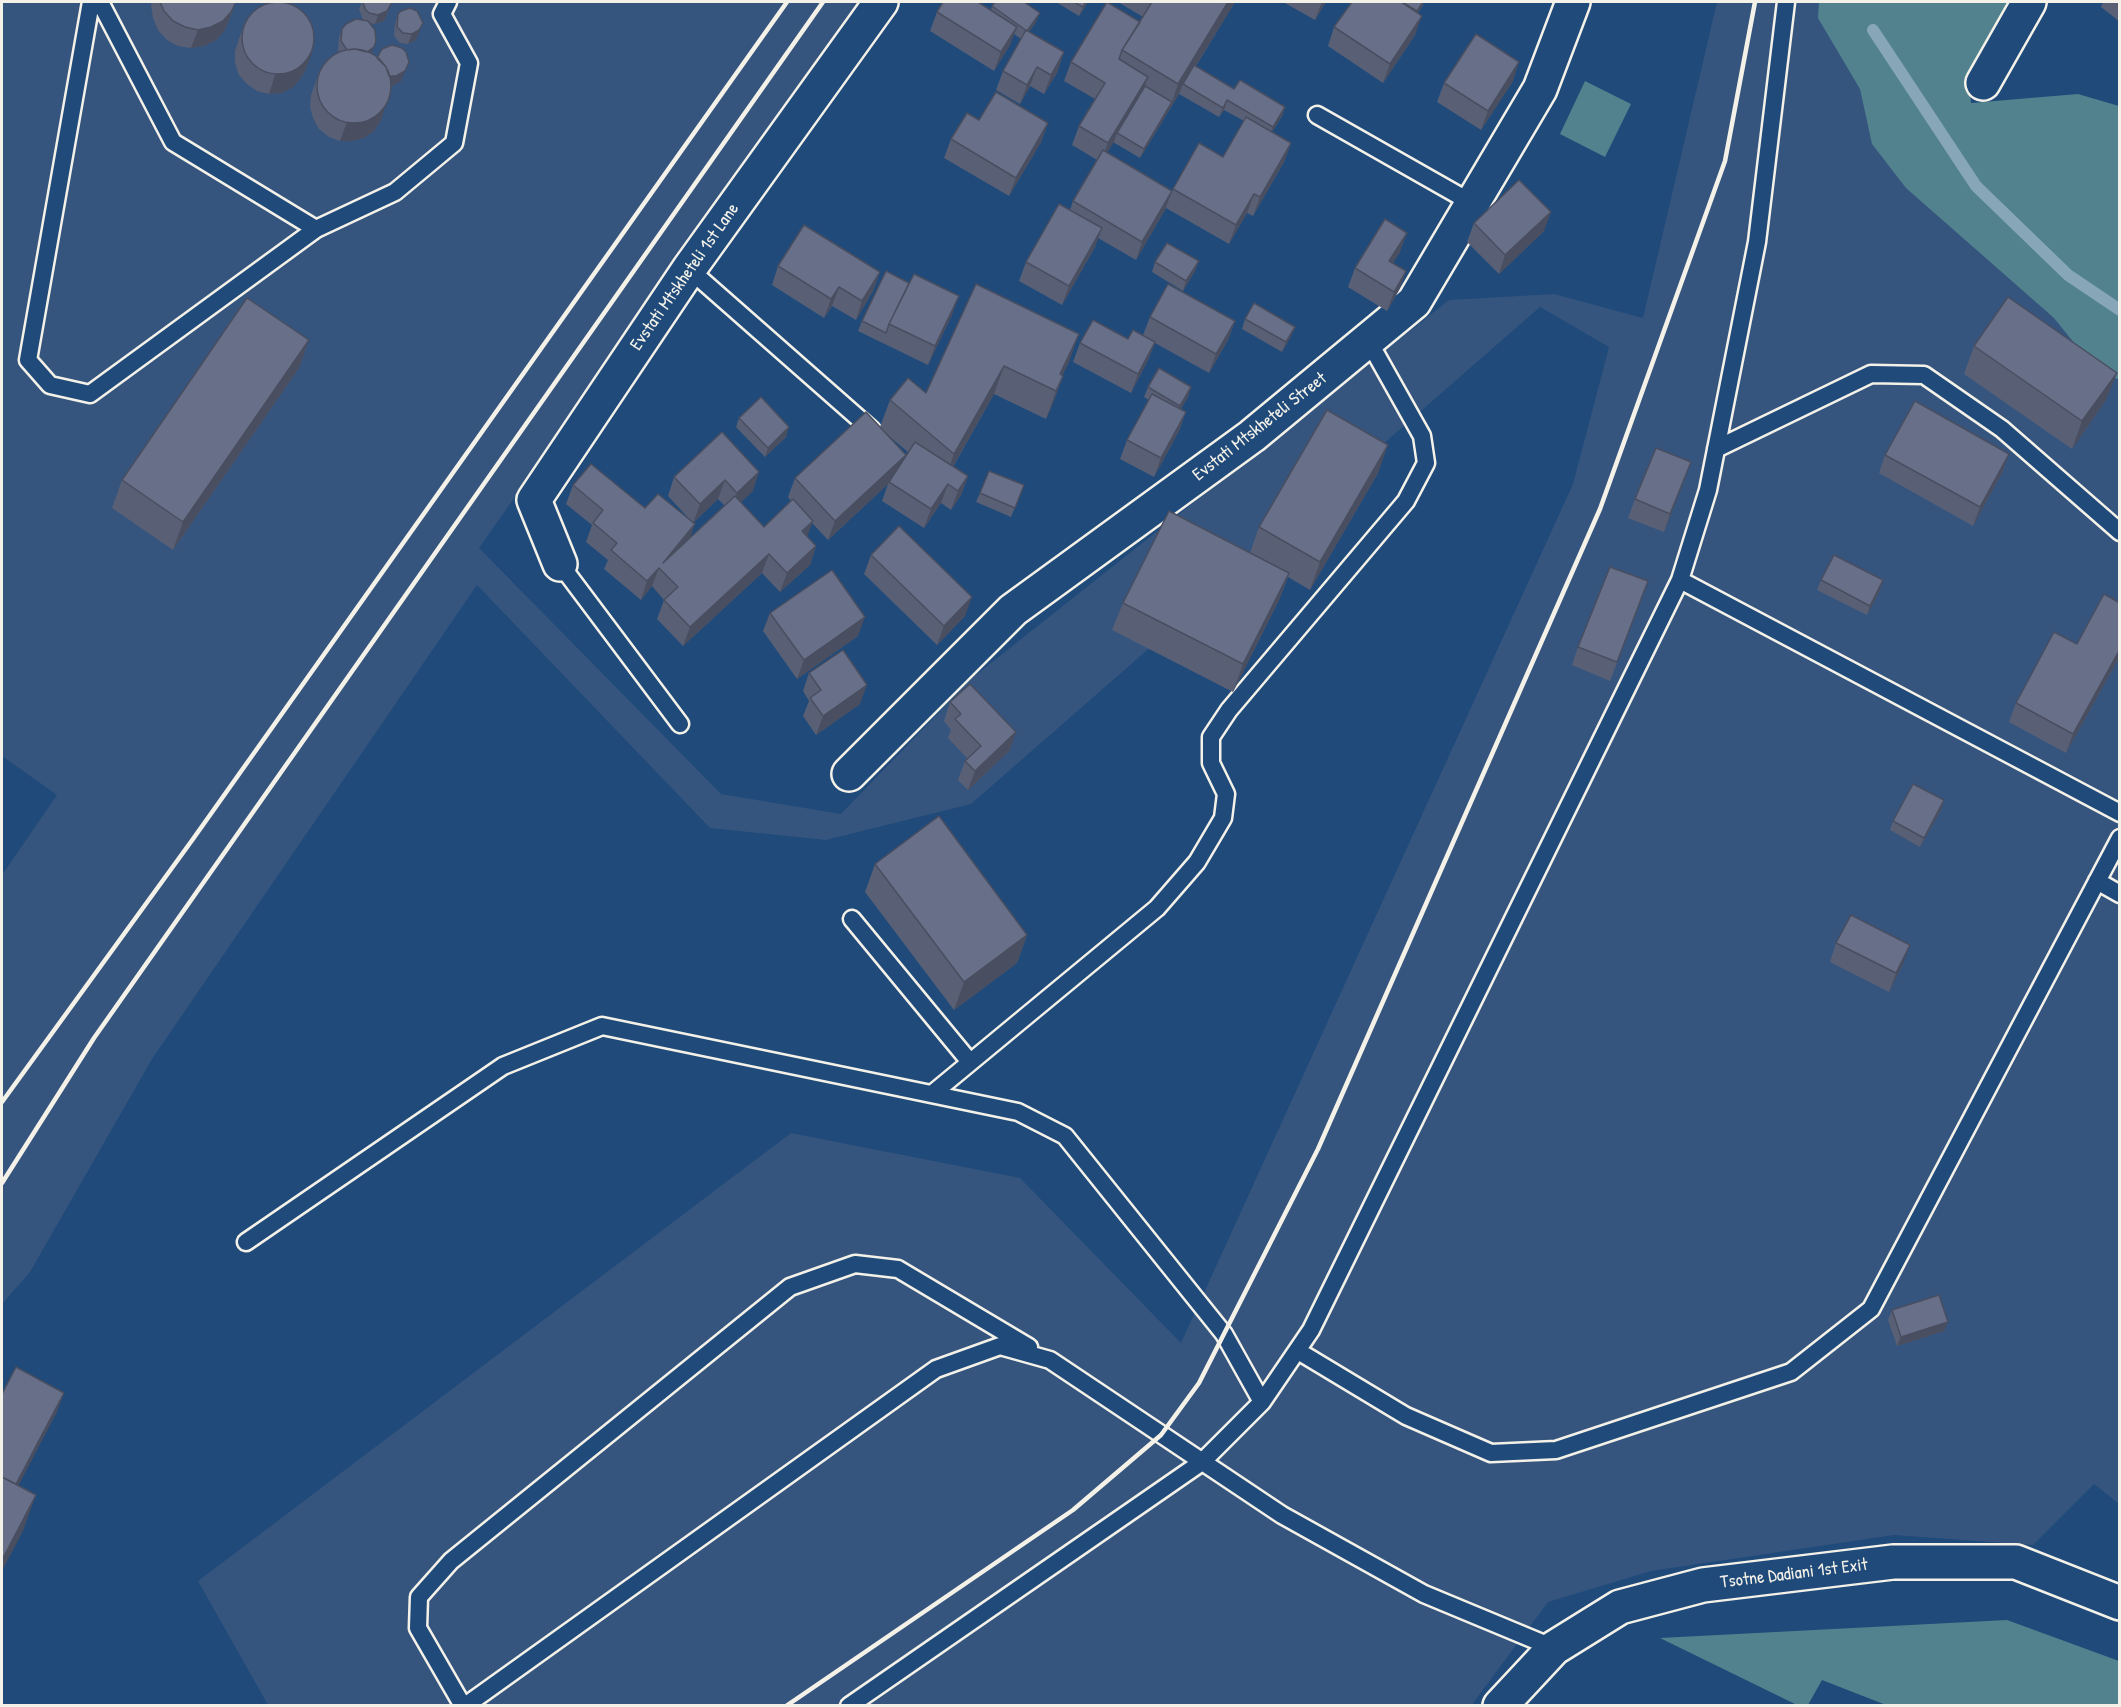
<!DOCTYPE html>
<html>
<head>
<meta charset="utf-8">
<style>
	body { margin:0 }
	#map { position:relative; width:2121px; height:1707px; overflow:hidden; background:#1f4a7a; font-family:"Patrick Hand",sans-serif }
	canvas { display:block }
	.frame { position:absolute; inset:0; border:3px solid #f4f1e8; pointer-events:none }
</style>
</head>
<body>
<div id="map">
<canvas width="2121" height="1707"></canvas>
<div class="frame"></div>
</div>
<script>
const g = document.querySelector('canvas').getContext('2d');
g.lineJoin = 'round';
function paint(path, color) { g.fillStyle = color; g.fill(path, 'evenodd'); }
const toPath = rows => new Path2D(rows.map(r => 'M' + r).join(''));
function strokePath(path, color, width, dash) { g.strokeStyle = color; g.lineWidth = width; g.lineCap = dash ? 'butt' : 'round'; g.setLineDash(dash || []); g.stroke(path); }
function write(font, color, halo, rows, align = 'center') {
  g.font = font + ' "Patrick Hand",sans-serif'; g.lineWidth = 4.5; g.setLineDash([]); g.textBaseline = 'middle'; g.strokeStyle = halo; g.fillStyle = color; for (const [text, x, y, turn = 0] of rows) {
    g.save(); g.translate(x, y); g.rotate((+turn || 0) * Math.PI / 180); g.textAlign = isNaN(turn) ? turn : align; if (halo) g.strokeText(text, 0, 0); g.fillText(text, 0, 0); g.restore();
  }
}
paint(toPath([
	[2,2,863,2,479,548,721,794,841,814,972,678,1449,300,1554,294,1643,318,1717,2,1829,2,2119,357,2119,1504,2094,1484,2033,1545,1894,1535,1651,1571,1548,1602,1471,1706,268,1705,198,1581,791,1133,1020,1178,1181,1343,1573,484,1609,347,1540,307,971,804,826,840,710,828,477,585,152,1059,30,1272,2,1304,2,875,57,795,2,756]
]), '#35557e');
paint(toPath([
	[1819,2,2010,2,1969,79,1971,103,2078,94,2119,106,2119,380,2091,364,2054,318,1906,188,1872,144,1860,89,1818,18],
	[1585,81,1631,104,1605,157,1560,134],
	[2007,1620,2119,1661,2119,1705,1886,1705,1822,1680,1808,1705,1797,1705,1660,1638]
]), '#52828d');
strokePath(toPath([
	[1873,30,1976,186,2068,275,2120,310]
]), '#87a7b9', 12);
const lane = toPath([
	[91,2,28,360,50,385,90,394,316,229,395,192,454,143,469,63,442,14,448,2],
	[100,2,173,142,316,229],
	[1317,115,1472,203],
	[689,269,872,430],
	[1716,449,1871,374,1924,375,2002,429,2120,532],
	[560,564,680,724],
	[1680,580,2120,813],
	[2097,881,2120,894],
	[852,919,970,1062],
	[932,1094,1157,908,1197,862,1223,818,1226,794,1211,763,1211,737,1229,710,1406,501,1426,463,1422,436,1368,340],
	[246,1242,503,1066,602,1026,1018,1112,1065,1136,1224,1334,1262,1402],
	[1298,1351,1406,1416,1491,1453,1556,1450,1791,1372,1871,1309,2120,838],
	[463,1706,418,1628,419,1597,451,1561,790,1287,855,1264,898,1269,1029,1347],
	[465,1706,936,1369,1000,1346,1050,1360,1282,1515,1424,1594,1554,1648],
	[849,1706,1202,1462,1262,1402,1311,1330,1680,580,1708,490,1757,242,1786,2]
]);
const street = toPath([
	[1983,83,2029,2],
	[560,564,534,500,689,269,881,2],
	[849,774,1013,610,1252,436,1414,302,1540,89,1573,2],
	[1500,1706,1554,1648,1620,1607,1703,1585,1893,1562,2016,1562,2120,1603]
]);
strokePath(lane, '#f4f1e8', 21);
strokePath(street, '#f4f1e8', 38);
strokePath(lane, '#1f4a7a', 16);
strokePath(street, '#1f4a7a', 33);
strokePath(toPath([
	[2,1102,193,839,787,2],
	[2,1183,94,1038,823,2],
	[786,1706,1073,1510,1161,1435,1199,1383,1318,1149,1600,509,1725,161,1755,2]
]), '#f4f1e8', 4.5);
paint(toPath([
	[152,2,236,2,225,30,216,40,204,46,191,48,178,46,167,40,158,30,153,18,151,5],
	[362,2,391,2,388,12,384,21,375,24,370,23,371,54,401,81,392,86,390,86,381,120,374,131,364,138,352,141,340,141,329,137,319,129,313,118,310,107,311,95,318,76,339,53,338,50,339,38,342,29,363,20,359,9],
	[1056,2,1088,2,1079,16],
	[1118,2,1235,2,1196,66,1234,89,1285,107,1282,116,1272,132,1291,143,1284,162,1253,216,1247,213,1229,244,1166,208,1136,260,1098,238,1095,247,1062,305,1019,281,1026,262,1070,210,1073,201,1097,160,1072,145,1079,126,1095,99,1064,81,1071,62,1140,22,1143,17],
	[1179,94,1219,117,1224,110,1244,121,1223,157,1173,189,1172,191,1107,153,1113,142,1140,158],
	[1283,2,1326,2,1315,20],
	[1352,2,1423,5,1418,13,1415,35,1383,83,1328,46,1334,27],
	[2103,2,2120,2,2120,22,2101,7],
	[992,6,1036,22,1029,32,1058,71,1044,94,1030,86,1020,104,996,90,1003,71,1021,39,1014,34,1010,45,994,71,930,31,937,12,991,10],
	[398,14,416,40,408,44,400,43,394,36,395,24],
	[245,21,306,69,300,79,292,88,281,93,269,94,257,91,247,84,239,75,235,63,235,51],
	[1513,81,1481,130,1437,102,1444,83],
	[979,120,1048,123,1041,142,1009,196,944,158,951,139],
	[1474,223,1544,231,1499,274,1467,242],
	[1400,252,1393,263,1406,271,1399,290,1387,311,1348,287,1355,268],
	[1199,261,1195,271,1183,291,1152,272,1155,262],
	[778,266,880,272,873,291,856,320,832,306,824,318,772,285],
	[976,284,1069,362,1062,375,1063,376,1053,403,1046,419,994,394,953,467,968,476,961,495,951,510,941,503,924,528,882,501,888,484,828,540,812,523,807,536,816,546,810,565,780,592,762,573,683,646,657,619,664,600,652,586,641,600,604,569,608,560,586,542,592,525,566,504,573,485,693,523,668,496,674,477,722,432,753,491,741,502,764,527,791,501,788,497,795,478,880,427,890,400,926,393],
	[883,431,908,452,906,455],
	[718,499,725,506,689,539,695,524,693,523],
	[952,315,928,365,858,331,862,321],
	[1150,317,1235,321,1228,340,1209,373,1155,343,1148,360,1131,393,1073,362,1080,343,1128,339,1143,335],
	[1245,319,1291,336,1282,352,1242,329],
	[309,340,299,368,173,550,112,508,122,480],
	[1974,346,2106,400,2072,449,1964,374],
	[1148,387,1191,387,1188,397,1181,409,1186,412,1179,431,1154,477,1120,459,1127,440,1149,400,1144,397],
	[739,418,786,437,765,457,736,427],
	[2009,454,2002,473,1973,526,1879,473,1885,455],
	[1691,462,1664,532,1628,518,1635,499],
	[1378,473,1310,590,1288,577,1279,600,1233,692,1112,630,1123,603,1250,553,1259,527],
	[1024,485,1011,517,976,502,980,493],
	[871,555,965,616,937,645,864,574],
	[1821,580,1880,590,1867,615,1817,590],
	[1641,600,1610,681,1572,665,1578,647],
	[770,613,858,636,797,679,763,631],
	[2077,644,2120,656,2066,753,2009,722,2016,703],
	[809,673,860,704,816,735,803,716,809,701,803,691],
	[950,702,1010,750,968,790,958,780,965,761,968,759,948,738,951,730,944,721],
	[1944,800,1941,810,1920,847,1890,830,1893,821],
	[875,864,1027,935,1017,963,954,1010,865,892],
	[1836,943,1903,964,1889,992,1830,962],
	[1892,1310,1944,1331,1897,1346,1888,1320]
]), '#596076');
paint(toPath([
	[236,2,225,30,216,40,204,46,191,48,198,30],
	[392,2,384,21,375,24,378,15],
	[1086,2,1088,2,1079,16,1083,7],
	[1228,2,1235,2,1184,85,1183,84,1179,94,1140,158,1144,149,1172,102,1178,84],
	[1322,2,1326,2,1315,20],
	[1423,2,1424,2,1423,5,1413,20,1417,11],
	[1040,13,1036,22,1023,40,1027,31],
	[1422,16,1415,35,1383,83,1390,64],
	[423,23,416,40,408,44,412,34],
	[1017,27,1010,45,994,71,1001,52],
	[376,41,370,56,352,53],
	[313,50,306,69,300,79,292,88,281,93,269,94,275,75],
	[1064,52,1058,71,1044,94,1051,75],
	[409,62,401,81,392,86,382,85,386,75],
	[1519,62,1513,81,1481,130,1488,111],
	[1037,67,1030,86,1020,104,1027,85],
	[1148,77,1141,96,1117,133,1114,142,1101,162,1108,143],
	[1227,100,1224,110,1219,117,1223,108],
	[387,102,381,120,374,131,364,138,352,141,340,141,347,122],
	[1285,107,1282,116,1269,137,1273,127],
	[1048,123,1041,142,1009,196,1016,178],
	[1291,143,1284,162,1253,216,1260,197],
	[1172,191,1165,210,1136,260,1142,242],
	[1254,194,1247,213,1229,244,1236,225],
	[1551,212,1544,231,1499,274,1505,255],
	[1102,228,1095,247,1062,305,1069,286],
	[1407,233,1400,252,1382,280,1389,261],
	[1199,261,1195,271,1183,291,1186,281],
	[1406,271,1399,290,1387,311,1394,292],
	[880,272,873,291,856,320,862,301],
	[839,287,832,306,824,318,831,299],
	[959,296,952,315,928,365,935,346],
	[1235,321,1228,340,1209,373,1216,354],
	[1295,327,1291,336,1282,352,1286,342],
	[1079,334,1069,362,1055,391,1060,374],
	[309,340,299,368,173,550,183,522],
	[1155,342,1148,360,1131,393,1138,374],
	[1004,366,994,394,944,482,954,454],
	[2117,373,2106,400,2072,449,2082,421],
	[1063,376,1053,403,1046,419,1056,391],
	[1191,387,1188,397,1177,416,1180,406],
	[1186,412,1179,431,1154,477,1161,458],
	[789,427,786,437,765,457,768,448],
	[1388,445,1378,473,1310,590,1320,562],
	[2009,454,2002,473,1973,526,1980,507],
	[906,455,888,484,828,540,835,521],
	[1691,462,1684,481,1664,532,1670,514],
	[759,472,753,491,730,512,737,493],
	[968,476,961,495,951,510,958,491],
	[725,480,718,499,693,523,700,504],
	[948,484,941,503,924,528,931,509],
	[813,521,806,540,802,531],
	[695,524,688,543,663,563],
	[816,546,810,565,780,592,787,573],
	[769,554,762,573,683,646,690,627],
	[659,568,652,586,641,600,647,581],
	[1289,573,1279,600,1233,692,1243,664],
	[1883,580,1880,590,1867,615,1870,606],
	[972,597,965,616,937,645,944,626],
	[865,617,858,636,797,679,804,660],
	[2120,649,2120,656,2066,753,2073,734],
	[867,685,860,704,816,735,823,716],
	[1016,732,1010,750,968,790,975,771],
	[1944,800,1941,810,1920,847,1924,838],
	[1027,935,1017,963,954,1010,964,982],
	[1910,945,1903,964,1889,992,1896,973],
	[1948,1322,1944,1331,1897,1346,1901,1337],
	[64,1393,57,1412,2,1517,7,1500],
	[36,1495,23,1531,2,1571,2,1560]
]), '#494e60');
const building = toPath([
	'242 38a36 36 0 1 1 72 0a36 36 0 1 1-72 0Z',
	[160,2,236,2,231,12,223,21,211,27,198,30,185,27,173,21,164,11,160,2],
	[363,2,392,2,387,11,378,15,369,13,365,9,363,2],
	[943,2,978,2,1017,27,1001,52,937,12,943,2],
	[995,2,1024,2,1040,13,1027,31,992,6,995,2],
	[1074,2,1086,2,1083,7,1074,2],
	[1107,2,1140,22,1122,50,1119,59,1148,77,1108,143,1079,126,1105,83,1071,62,1107,2],
	[1152,2,1228,2,1178,84,1122,50,1152,2],
	[1352,2,1401,2,1422,16,1390,64,1334,27,1352,2],
	[1402,2,1423,2,1417,11,1402,2],
	[410,8,417,11,423,23,419,30,412,34,403,33,397,27,398,14,401,11,410,8],
	[356,19,368,21,375,30,376,41,374,47,367,52,355,49,347,50,341,41,342,29,346,24,356,19],
	[1026,30,1064,52,1051,75,1037,67,1027,85,1003,71,1026,30],
	[1476,34,1519,62,1488,111,1444,83,1476,34],
	[392,45,402,48,406,52,409,62,405,71,396,76,389,76,386,67,377,58,382,49,392,45],
	'317 86a37 37 0 1 1 74 0a37 37 0 1 1-74 0Z',
	[1194,65,1234,89,1240,80,1285,107,1273,127,1227,100,1223,108,1183,84,1194,65],
	[1145,86,1172,102,1144,149,1117,133,1145,86],
	[996,92,1048,123,1016,178,951,139,967,113,979,120,996,92],
	[1246,117,1291,143,1260,197,1254,194,1236,225,1173,189,1199,143,1223,157,1246,117],
	[1103,150,1172,191,1142,242,1073,201,1103,150],
	[1519,180,1551,212,1505,255,1474,223,1519,180],
	[1059,204,1102,228,1069,286,1026,262,1059,204],
	[1385,219,1407,233,1389,261,1406,271,1394,292,1355,268,1385,219],
	[804,225,880,272,862,301,839,287,831,299,778,266,804,225],
	[1167,243,1199,261,1186,281,1155,262,1167,243],
	[886,271,909,283,889,324,886,333,862,321,886,271],
	[914,274,959,296,935,346,889,324,914,274],
	[976,284,1079,334,1060,374,1063,376,1056,391,1004,366,954,454,890,400,908,378,926,393,976,284],
	[1168,284,1235,321,1216,354,1150,317,1168,284],
	[2008,297,2117,373,2082,421,1974,346,2008,297],
	[247,298,309,340,183,522,122,480,247,298],
	[1254,303,1295,327,1286,342,1245,319,1254,303],
	[1093,320,1128,339,1133,330,1155,342,1138,374,1080,343,1093,320],
	[1159,368,1191,387,1180,406,1148,387,1159,368],
	[1152,394,1186,412,1161,458,1127,440,1152,394],
	[761,397,789,427,768,448,739,418,761,397],
	[1915,401,2009,454,1980,507,1885,455,1915,401],
	[1327,410,1388,445,1320,562,1259,527,1327,410],
	[866,412,906,455,835,521,795,478,866,412],
	[722,432,759,472,737,493,725,480,700,504,674,477,722,432],
	[915,442,968,476,958,491,948,484,931,509,889,482,915,442],
	[1656,448,1691,462,1670,514,1635,499,1656,448],
	[591,464,645,508,658,494,695,524,663,563,735,496,764,527,793,499,813,521,802,531,816,546,787,573,769,554,690,627,664,600,678,587,659,568,647,581,611,550,617,543,593,523,603,510,573,485,591,464],
	[989,471,1024,485,1015,508,980,493,989,471],
	[1169,511,1289,573,1243,664,1123,603,1169,511],
	[899,526,972,597,944,626,871,555,899,526],
	[1834,555,1883,580,1870,606,1821,580,1834,555],
	[1610,567,1648,581,1617,662,1578,647,1610,567],
	[832,570,865,617,804,660,770,613,832,570],
	[2104,594,2120,603,2120,649,2073,734,2016,703,2054,632,2077,644,2104,594],
	[843,650,867,685,823,716,810,698,821,690,809,673,843,650],
	[970,684,1016,732,975,771,965,761,981,746,955,719,961,714,950,702,970,684],
	[1913,784,1944,800,1924,838,1893,821,1913,784],
	[939,816,1027,935,964,982,875,864,939,816],
	[1851,915,1910,945,1896,973,1836,943,1851,915],
	[1939,1295,1948,1322,1901,1337,1892,1310,1939,1295],
	[16,1367,64,1393,16,1484,2,1477,2,1394,16,1367],
	[2,1477,36,1495,2,1560,2,1477]
]);
paint(building, '#687089');
strokePath(building, '#494e60', 1.5);
write('18px', '#f4f1e8', '#1f4a7a', [
	["Evstati Mtskheteli 1st Lane",685,277,-55],
	["Evstati Mtskheteli Street",1260,427,-38],
	["Tsotne Dadiani 1st Exit",1794,1574,-7]
]);
</script>
</body>
</html>
